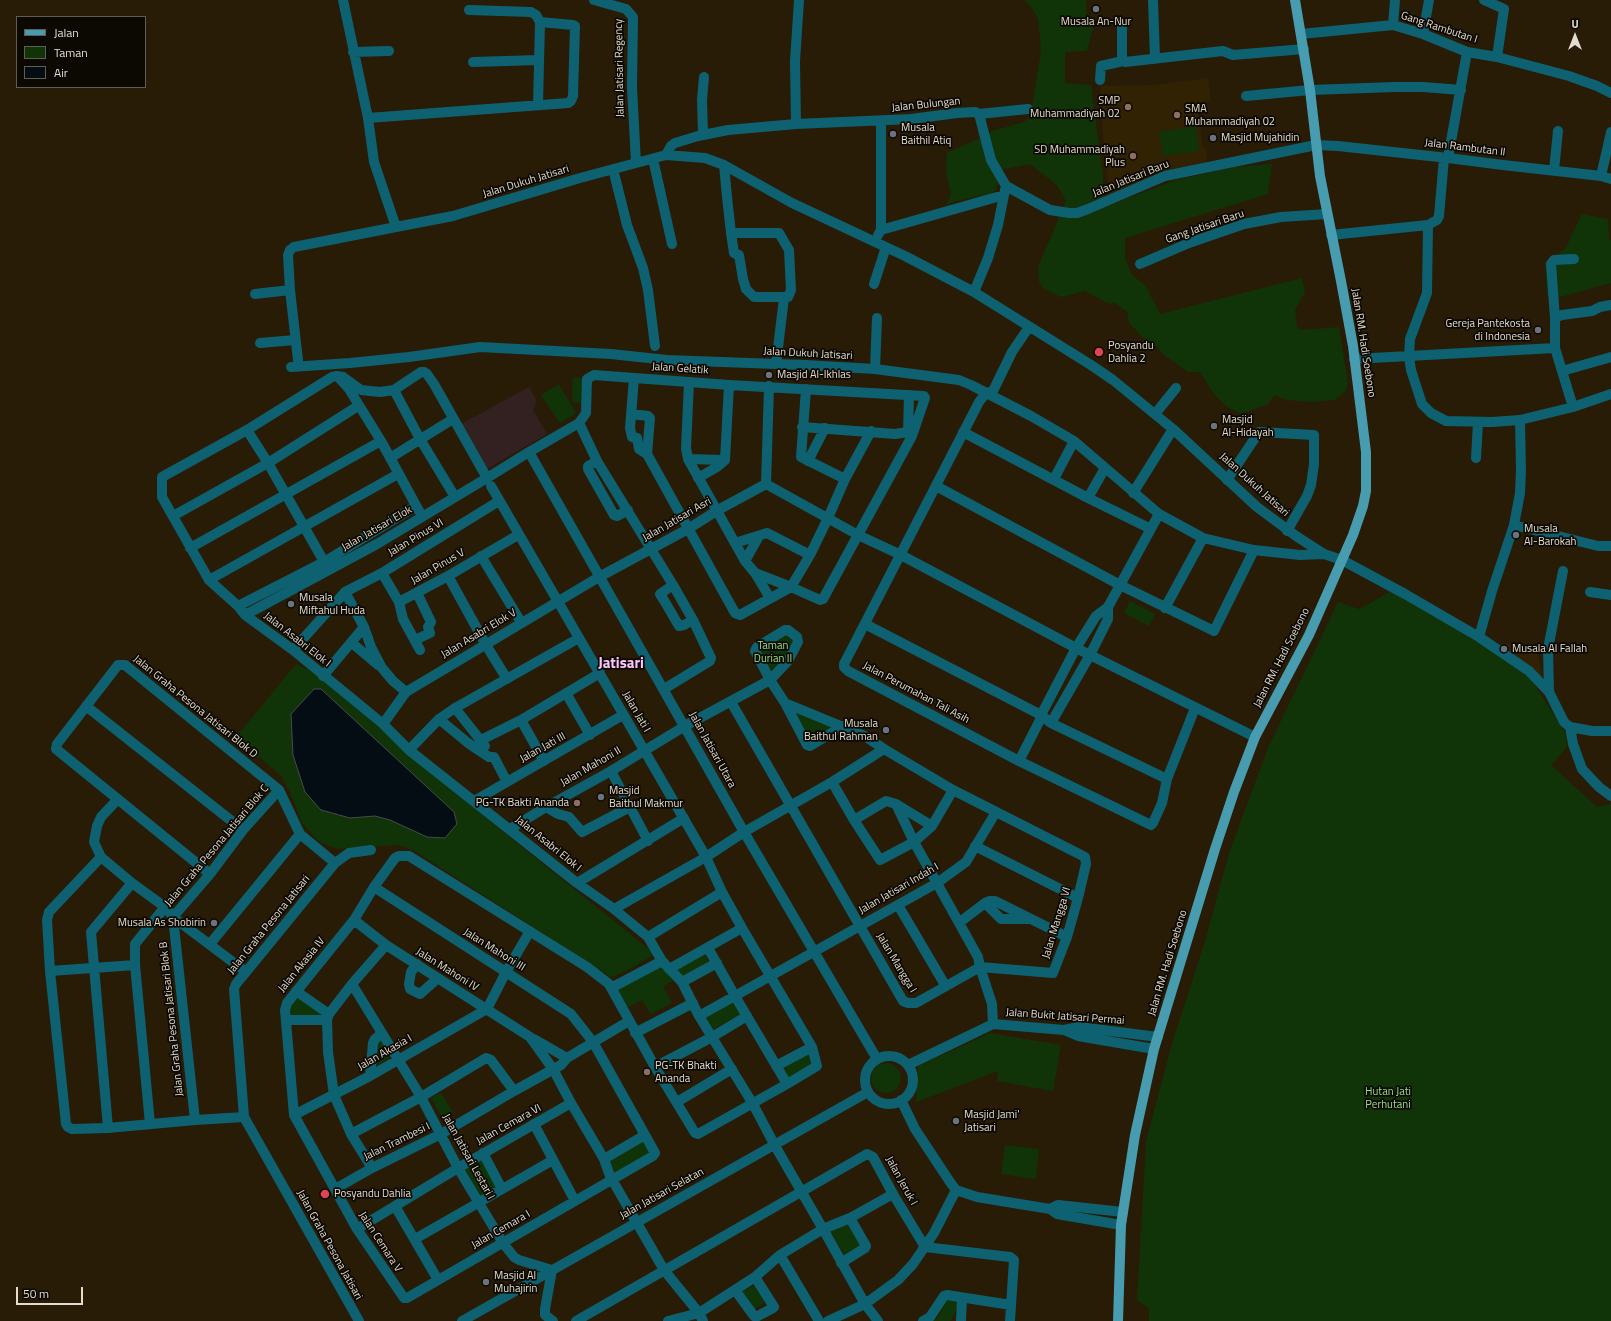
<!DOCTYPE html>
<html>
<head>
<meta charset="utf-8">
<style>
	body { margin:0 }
	#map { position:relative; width:1611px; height:1321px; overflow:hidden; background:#281c06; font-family:"Titillium Web",sans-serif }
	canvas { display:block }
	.legend { position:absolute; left:16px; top:16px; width:130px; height:72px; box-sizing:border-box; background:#0c0802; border:1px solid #625d54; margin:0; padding:5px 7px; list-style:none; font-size:12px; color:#e4dccf }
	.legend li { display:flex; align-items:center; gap:8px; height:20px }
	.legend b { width:20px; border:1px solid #625d54 }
	.north { position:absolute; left:1555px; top:16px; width:40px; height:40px; -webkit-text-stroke:3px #0c0802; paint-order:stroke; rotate:0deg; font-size:11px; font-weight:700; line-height:16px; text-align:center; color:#e4dccf }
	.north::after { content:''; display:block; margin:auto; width:14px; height:18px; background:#e4dccf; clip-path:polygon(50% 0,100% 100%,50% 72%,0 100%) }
	.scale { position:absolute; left:16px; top:1287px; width:67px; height:18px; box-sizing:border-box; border:2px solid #e4dccf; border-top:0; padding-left:5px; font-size:12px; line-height:14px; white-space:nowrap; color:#e4dccf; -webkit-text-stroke:3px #0c0802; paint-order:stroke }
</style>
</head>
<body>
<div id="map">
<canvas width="1611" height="1321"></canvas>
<ul class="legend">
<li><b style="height:5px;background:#479caf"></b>Jalan</li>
<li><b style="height:11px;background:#113308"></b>Taman</li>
<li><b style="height:11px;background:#030d13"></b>Air</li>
</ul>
<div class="north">U</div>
<div class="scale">50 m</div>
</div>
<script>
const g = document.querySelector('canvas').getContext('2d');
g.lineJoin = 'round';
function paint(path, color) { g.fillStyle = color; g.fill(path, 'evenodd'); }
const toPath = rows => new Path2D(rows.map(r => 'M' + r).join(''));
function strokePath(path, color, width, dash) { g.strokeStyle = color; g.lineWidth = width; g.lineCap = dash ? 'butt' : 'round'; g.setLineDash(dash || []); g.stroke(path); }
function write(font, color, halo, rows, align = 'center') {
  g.font = font + ' "Titillium Web",sans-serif'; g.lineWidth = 3.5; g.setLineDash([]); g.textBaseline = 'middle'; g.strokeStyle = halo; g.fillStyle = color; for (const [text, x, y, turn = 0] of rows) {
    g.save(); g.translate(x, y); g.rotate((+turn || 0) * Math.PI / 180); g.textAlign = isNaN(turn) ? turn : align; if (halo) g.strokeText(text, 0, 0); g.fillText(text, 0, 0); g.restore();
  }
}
paint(toPath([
	[529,387,537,401,533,410,547,434,487,469,461,424]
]), '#332020');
paint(toPath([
	[1208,78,1211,101,1197,103,1203,149,1206,149,1208,170,1163,175,1110,198,1103,136,1100,86,1152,85],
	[1501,643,1514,644,1527,650,1528,651,1532,648,1537,651,1543,676,1539,680,1498,649]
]), '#312204');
paint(toPath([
	[1024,0,1086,0,1087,17,1095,20,1087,51,1065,52,1065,83,1091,85,1103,176,1104,207,1176,180,1234,167,1272,164,1268,194,1125,238,1125,259,1132,275,1145,285,1160,314,1302,278,1305,292,1295,310,1297,327,1302,330,1339,327,1348,384,1346,391,1334,400,1311,402,1286,400,1275,395,1268,404,1242,414,1227,407,1214,394,1200,372,1188,372,1164,355,1156,346,1148,343,1129,323,1127,312,1115,303,1109,304,1085,291,1061,297,1043,288,1039,282,1038,267,1066,201,1057,185,1030,164,1001,170,996,190,990,194,956,201,946,205,951,195,946,172,947,153,987,135,992,131,1024,122,1031,114,1041,50,1038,19,1030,5],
	[1196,126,1199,151,1163,156,1159,132],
	[1582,214,1608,219,1609,239,1611,240,1611,283,1560,297,1547,296,1545,262,1565,249],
	[573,377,585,378,584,403,572,402],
	[559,384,576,413,560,423,541,395],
	[1395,589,1526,671,1566,734,1567,747,1551,765,1597,807,1611,804,1611,1321,1149,1321,1149,1309,1137,1300,1146,1141,1173,1040,1205,941,1230,850,1268,748,1338,602,1359,609],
	[1130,601,1155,614,1149,626,1124,613],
	[785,630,795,640,783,662,770,670,757,649],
	[296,664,313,672,512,839,655,954,626,971,611,977,413,850,398,845,337,849,318,841,302,823,291,794,281,776,236,737],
	[798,709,835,727,810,741,793,712],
	[704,953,710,964,681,979,675,968],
	[664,963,673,981,663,986,672,1003,651,1014,642,1000,626,1008,616,988],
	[301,995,323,1010,321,1017,291,1017,289,1008],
	[733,999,741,1014,712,1030,704,1016],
	[990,1033,1061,1045,1053,1091,997,1081,998,1071,916,1102,918,1066],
	[380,1038,391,1056,374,1068,374,1044],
	[807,1050,814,1063,787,1078,780,1065],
	'871 1078a15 15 0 1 1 30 0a15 15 0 1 1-30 0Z',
	[441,1092,453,1113,443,1119,431,1098],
	[643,1141,650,1153,615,1173,608,1160],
	[1005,1145,1039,1149,1036,1179,1001,1174],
	[479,1156,497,1187,481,1197,463,1166],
	[847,1221,861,1246,845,1256,830,1231],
	[755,1285,765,1303,753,1310,741,1292],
	[948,1298,959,1301,956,1311,950,1321,932,1321,938,1317]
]), '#113308');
const water = toPath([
	[314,689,321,689,454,812,457,824,445,838,427,837,390,820,375,816,350,818,321,810,305,792,293,755,291,714,314,689]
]);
paint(water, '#030d13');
strokePath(water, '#464b4b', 1);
strokePath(toPath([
	[343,0,368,118,374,162,396,227,453,216,580,178,666,155,705,158,724,165,792,203,905,256,974,292,1091,365,1113,380,1173,429,1257,507,1296,536,1324,554,1342,560,1405,594,1479,637,1529,671,1549,692,1564,722,1570,727,1592,731,1611,731],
	[594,0,626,9,633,17,632,87,636,163],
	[1153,0,1155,58],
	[1484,0,1504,9,1497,57],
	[469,10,531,12,536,15,540,22,538,105],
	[1393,25,1395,0],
	[1122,27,1122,59,1125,62,1214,52,1223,51,1233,55,1304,49],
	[1301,34,1393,25,1423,34,1467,52,1497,57,1569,76,1597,86,1611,93],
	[1423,34,1429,0],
	[353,52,389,51],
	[473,62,539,60],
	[1100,80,1101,66,1123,61],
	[1246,96,1310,90,1395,87,1423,87,1461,90],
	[979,114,1028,109],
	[368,118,568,103,571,101,573,96,575,26,573,25,540,22],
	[796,124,795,61,799,0],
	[703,134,702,100,704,77],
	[666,155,671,146,675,143,698,136,728,130,796,124,911,119,957,113,975,112,979,114,991,160,1006,186,1050,210,1069,213,1077,213,1088,209,1165,176,1316,145,1338,146,1448,158,1503,165,1601,176,1611,179],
	[1444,158,1439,216,1437,220,1428,225,1427,293,1410,339,1409,357,1411,370,1422,404,1431,413,1446,421,1492,422,1520,420,1573,407,1611,394],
	[1448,158,1467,52],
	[653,159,672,244],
	[724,165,727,197,731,233,734,253,739,255,743,279,746,289,754,297,788,297,791,290,789,250,779,233,731,233],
	[613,169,627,225,643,268,648,290,655,346],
	[1554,170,1558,131],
	[1601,176,1611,132],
	[881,230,1004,195],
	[878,235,881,230,881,121],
	[1331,235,1428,225],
	[1140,264,1189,243,1244,224,1281,217,1327,214],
	[874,284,886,247],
	[974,292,988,258,998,225,1005,190],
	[255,294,290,290],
	[1555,318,1551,264,1554,260,1574,259],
	[260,343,295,340],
	[1555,348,1555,318,1562,315,1592,311,1600,307,1611,305],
	[1354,359,1555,348,1573,407],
	[298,360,290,290,288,255,290,250,294,247,396,227],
	[776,364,784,298],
	[291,367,350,363,409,357,480,347,611,354,667,360,805,365,875,369,959,380,971,385,1031,416,1074,441,1159,514,1203,538,1254,550,1300,555,1324,554],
	[875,369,877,318],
	[1562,371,1611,357],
	[634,378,630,428,632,437,637,438,639,449,647,454,735,613,740,615,791,587,755,573,770,598],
	[340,379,349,389,381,441,419,511],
	[689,382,686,448,688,459,745,561,755,573],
	[806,389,801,457,845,479],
	[394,390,420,439,455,497],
	[631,414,648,416,650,418,647,454],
	[1155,414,1176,388],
	[579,423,597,461,673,585,693,620,711,658,710,661,664,689],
	[802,427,895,434,908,432,912,436],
	[247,430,268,463,327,567],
	[908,432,909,395],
	[963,432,1088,498,1151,529],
	[529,452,744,832,877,1059],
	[390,458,453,419],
	[1476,458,1478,422],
	[688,459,725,460],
	[597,461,588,466,588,469,614,515,617,516,628,510],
	[808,461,825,428],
	[487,478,434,384,427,374,424,372,421,372,394,390,380,392,361,390,343,377,337,376,332,377,247,430,162,477,162,497,209,580,238,606,245,615,377,544,487,478,529,452,579,423,586,413,587,379,594,375,729,385,924,396,925,398,912,436,823,599,820,600,791,587,810,555,828,518,845,479,871,431],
	[698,478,717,467,725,460,729,385],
	[1054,479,1074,441],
	[1227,480,1259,432,1314,435,1314,464,1311,485,1307,496,1287,531],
	[766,484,858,535,901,555,1076,648,1255,737],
	[766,484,769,386],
	[491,486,706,857,722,892,742,928,812,1047,817,1066,787,1084],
	[936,486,1120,585,1214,631,1254,550],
	[1133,493,1173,429],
	[1088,498,1105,468],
	[173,516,268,463,358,406],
	[1514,525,1598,546,1611,546],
	[735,543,767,533,810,555],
	[190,548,381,441],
	[481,556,521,622],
	[745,561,759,536],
	[382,573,399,602,448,576,518,535],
	[448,576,486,645,507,679],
	[209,580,398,474],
	[673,585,660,594,665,602,679,626,684,625,693,620],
	[345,592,364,627,371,647,382,668,393,681,406,692],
	[1590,592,1611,595],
	[399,602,403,619,420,650],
	[238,606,324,562,416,506],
	[1165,608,1203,538],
	[245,615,293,650,383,724,409,750,577,883,614,909,648,937,662,961,682,982,699,1016,753,1104,774,1144,823,1229,780,1255,755,1277,699,1313,668,1321],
	[865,624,1041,715,1051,723,1167,779],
	[1479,637,1492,591,1514,525,1520,493,1521,471,1520,420],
	[415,640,430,633,428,627,431,622,417,593],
	[352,643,378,665],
	[293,650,345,592,382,573,499,501],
	[323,676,364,627],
	[1549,692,1548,649,1563,571],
	[566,693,590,735],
	[731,702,903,1001,908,1003,916,1003,980,967,1053,973,1067,937,1078,898,1086,864,1085,857,953,790,884,749,865,736,785,703],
	[86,706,243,830],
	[455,708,485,746],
	[1041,715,1076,648,1096,616,1108,607],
	[1042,716,1019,761,1151,825,1153,823,1162,803,1167,779,1195,708],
	[439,719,468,743,489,757,494,757,507,782],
	[521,720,544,761],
	[1051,723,1090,655,1108,619,1108,607,1159,514],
	[383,724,406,692,599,577,688,529,718,510,766,484],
	[1570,727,1573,744,1582,769,1599,787,1611,796],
	[481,740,521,720,600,673],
	[409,750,439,719,455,708,579,638],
	[1019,761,848,671,844,667,844,664,979,402,986,393,993,391,1012,352,1029,327],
	[611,771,648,841],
	[832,782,854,820,880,860,914,842,896,804],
	[953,790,932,826,914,842,978,957,980,967,992,1004,993,1024],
	[118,799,101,817,97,826,94,842,101,857,132,883,165,907,173,917,246,972],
	[474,801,623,715],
	[546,807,558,814,569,817,582,832,630,807],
	[854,820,886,801,896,804,932,826],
	[510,829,546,807,611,771,685,726,770,680,788,661,798,642,797,637,788,630,785,630,757,647,755,651,770,680,785,703,807,745,810,746,843,726],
	[975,846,1078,898],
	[101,857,49,912,47,920,50,971,66,1124,68,1127,72,1129,108,1128,195,1120,244,1117],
	[210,874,56,749,57,744,118,665,125,665,279,790,300,834,335,863],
	[577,883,684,818],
	[374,887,571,1014,593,1042,645,1135],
	[985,903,1001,919,1029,919],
	[898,905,945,985],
	[614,909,706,857,744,832,832,782,884,749],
	[173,917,195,1120],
	[173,917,210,874,243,830,279,790],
	[354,920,386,945,530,1037,553,1069,571,1103,604,1159,610,1176,664,1270,699,1313,703,1321],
	[960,922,985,903,990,901,995,901,1067,937],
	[648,937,722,892],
	[210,944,300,834],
	[417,964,411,972,409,984,410,989,420,994,438,978],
	[669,969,742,928],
	[50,971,135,965],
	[682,982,717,963],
	[352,984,421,1097,458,1168,503,1243,514,1257,519,1260,552,1270,545,1309,545,1315,553,1321],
	[611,988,662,961],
	[296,991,329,1014],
	[699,1016,937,883,966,862,996,812],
	[287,1020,327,1020],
	[1064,1030,1078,1036,1154,1049],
	[635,1033,693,1003],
	[534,1039,567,1058],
	'865 1080a24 24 0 1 1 48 0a24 24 0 1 1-48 0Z',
	[908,1065,993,1024,1064,1030,1079,1027,1158,1037],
	[776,1066,812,1047],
	[655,1067,712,1037,747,1016],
	[370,1076,373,1043,375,1039,381,1034],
	[901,1100,915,1129,950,1182,956,1190,977,1197,1050,1209,1058,1205,1123,1212],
	[677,1102,732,1069],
	[294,1115,370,1076,487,1009,506,972,530,931],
	[150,1124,135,965,135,944,165,907],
	[534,1124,575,1201],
	[108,1128,91,932,132,883],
	[351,1134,421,1097,486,1058,491,1060,514,1091],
	[483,1153,502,1189],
	[604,1159,645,1135,655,1153,653,1156,407,1298,404,1298,357,1229,294,1115,285,1010,287,1003,354,920,374,887,395,858,399,856,409,856,587,967,609,984,655,1067,695,1133,698,1134,787,1084,735,996,708,948],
	[372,1168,351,1134,334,1095,328,1052,327,1020,329,1014,352,984,386,945],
	[335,1189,372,1168,441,1134,514,1091,561,1065,567,1058,629,1021],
	[395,1206,438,1280],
	[1050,1209,1057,1214,1121,1225],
	[357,1229,458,1168,571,1103],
	[415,1239,553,1160],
	[780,1255,819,1321],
	[841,1263,865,1248,866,1246,850,1218],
	[735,1290,754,1316,756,1317,773,1308,774,1307,755,1277],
	[359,1321,244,1117,234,989,236,984,246,972,335,863,349,853,371,850],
	[462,1321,868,1092],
	[576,1321,867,1154,873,1157,893,1194,925,1247,1010,1257,1014,1260,1010,1321],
	[828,1321,865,1304,823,1229,850,1218,893,1194],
	[878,1321,865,1304,898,1280,913,1264,934,1233,956,1190],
	[923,1321,930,1317,944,1296,947,1295,1011,1305],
	[961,1321,962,1298]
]), '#0e6171', 10);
strokePath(toPath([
	[1118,1321,1121,1225,1135,1135,1154,1049,1215,849,1234,792,1255,737,1309,635,1353,535,1363,506,1366,491,1366,452,1353,346,1341,281,1320,176,1310,90,1295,0]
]), '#479caf', 10);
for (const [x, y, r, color] of [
	[1096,9,4,"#6b7280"],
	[1128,107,4,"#8d6e63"],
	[1177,115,4,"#8d6e63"],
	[893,134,4,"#6b7280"],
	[1213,138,4,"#6b7280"],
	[1133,156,4,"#8d6e63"],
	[1538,330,4,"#6b7280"],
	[1099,352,5,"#e0444e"],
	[769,375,4,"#6b7280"],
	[1214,426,4,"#6b7280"],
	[1516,535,4,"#6b7280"],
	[291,604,4,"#6b7280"],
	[1504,649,4,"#6b7280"],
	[886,730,4,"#6b7280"],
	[601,797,4,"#6b7280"],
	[577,803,4,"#8d6e63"],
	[214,923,4,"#6b7280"],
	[647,1072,4,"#8d6e63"],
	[956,1121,4,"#6b7280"],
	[325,1194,5,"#e0444e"],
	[486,1282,4,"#6b7280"]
]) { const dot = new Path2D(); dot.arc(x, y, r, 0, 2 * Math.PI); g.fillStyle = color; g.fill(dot); strokePath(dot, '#0c0802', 1.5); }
write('11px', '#e4dccf', '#0c0802', [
	["Musala An-Nur",1096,22,"center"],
	["SMP",1120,101,"right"],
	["Muhammadiyah 02",1120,114,"right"],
	["SMA",1185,109],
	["Muhammadiyah 02",1185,122],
	["Musala",901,128],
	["Baithil Atiq",901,141],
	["Masjid Mujahidin",1221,138],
	["SD Muhammadiyah",1125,150,"right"],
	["Plus",1125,163,"right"],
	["Gereja Pantekosta",1530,324,"right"],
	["di Indonesia",1530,337,"right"],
	["Posyandu",1108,346],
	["Dahlia 2",1108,359],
	["Masjid Al-Ikhlas",777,375],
	["Masjid",1222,420],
	["Al-Hidayah",1222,433],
	["Musala",1524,529],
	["Al-Barokah",1524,542],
	["Musala",299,598],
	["Miftahul Huda",299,611],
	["Musala Al Fallah",1512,649],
	["Musala",878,724,"right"],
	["Baithul Rahman",878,737,"right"],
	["Masjid",609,791],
	["Baithul Makmur",609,804],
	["PG-TK Bakti Ananda",569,803,"right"],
	["Musala As Shobirin",206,923,"right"],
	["PG-TK Bhakti",655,1066],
	["Ananda",655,1079],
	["Masjid Jami'",964,1115],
	["Jatisari",964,1128],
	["Posyandu Dahlia",334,1194],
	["Masjid Al",494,1276],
	["Muhajirin",494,1289]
], 'left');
write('11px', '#e4dccf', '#0c0802', [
	["Gang Rambutan I",1439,28,18],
	["Jalan Jatisari Regency",620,68,-91],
	["Jalan Bulungan",926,105,-6],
	["Jalan Rambutan II",1465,148,7],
	["Jalan Jatisari Baru",1131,179,-22],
	["Jalan Dukuh Jatisari",526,182,-17],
	["Gang Jatisari Baru",1205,227,-19],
	["Jalan RM. Hadi Soebono",1363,343,81],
	["Jalan Dukuh Jatisari",808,354,3],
	["Jalan Gelatik",680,369,4],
	["Jalan Dukuh Jatisari",1254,485,42],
	["Jalan Jatisari Asri",677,520,-30],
	["Jalan Jatisari Elok",377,529,-30],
	["Jalan Pinus VI",416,538,-31],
	["Jalan Pinus V",438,567,-30],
	["Jalan Asabri Elok V",479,634,-31],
	["Jalan Asabri Elok I",297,640,38],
	["Jalan RM. Hadi Soebono",1282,658,-63],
	["Jalan Perumahan Tali Asih",916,693,28],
	["Jalan Graha Pesona Jatisari Blok D",195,707,39],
	["Jalan Jati I",636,712,60],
	["Jalan Jati III",543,748,-29],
	["Jalan Jatisari Utara",712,750,61],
	["Jalan Mahoni II",591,767,-30],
	["Jalan Asabri Elok I",548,844,39],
	["Jalan Graha Pesona Jatisari Blok C",217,846,-50],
	["Jalan Jatisari Indah I",899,889,-30],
	["Jalan Mangga VI",1057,923,-73],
	["Jalan Graha Pesona Jatisari",269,925,-51],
	["Jalan Mahoni III",494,950,32],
	["Jalan Mangga I",896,963,59],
	["Jalan RM. Hadi Soebono",1168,963,-73],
	["Jalan Akasia IV",302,965,-51],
	["Jalan Mahoni IV",447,970,32],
	["Jalan Bukit Jatisari Permai",1065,1017,4],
	["Jalan Graha Pesona Jatisari Blok B",172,1019,-96],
	["Jalan Akasia I",385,1053,-30],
	["Jalan Cemara VI",509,1125,-29],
	["Jalan Trambesi I",397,1142,-26],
	["Jalan Jatisari Lestari I",468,1157,61],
	["Jalan Jeruk I",901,1181,61],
	["Jalan Jatisari Selatan",662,1194,-29],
	["Jalan Cemara I",501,1230,-30],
	["Jalan Cemara V",380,1242,57],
	["Jalan Graha Pesona Jatisari",329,1245,61]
]);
write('11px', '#9be38a', '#0c0802', [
	["Taman",773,646],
	["Durian II",773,659],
	["Hutan Jati",1388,1092],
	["Perhutani",1388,1105]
]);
write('bold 15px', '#fdc3fd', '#0c0802', [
	["Jatisari",621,664]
]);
</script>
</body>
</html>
